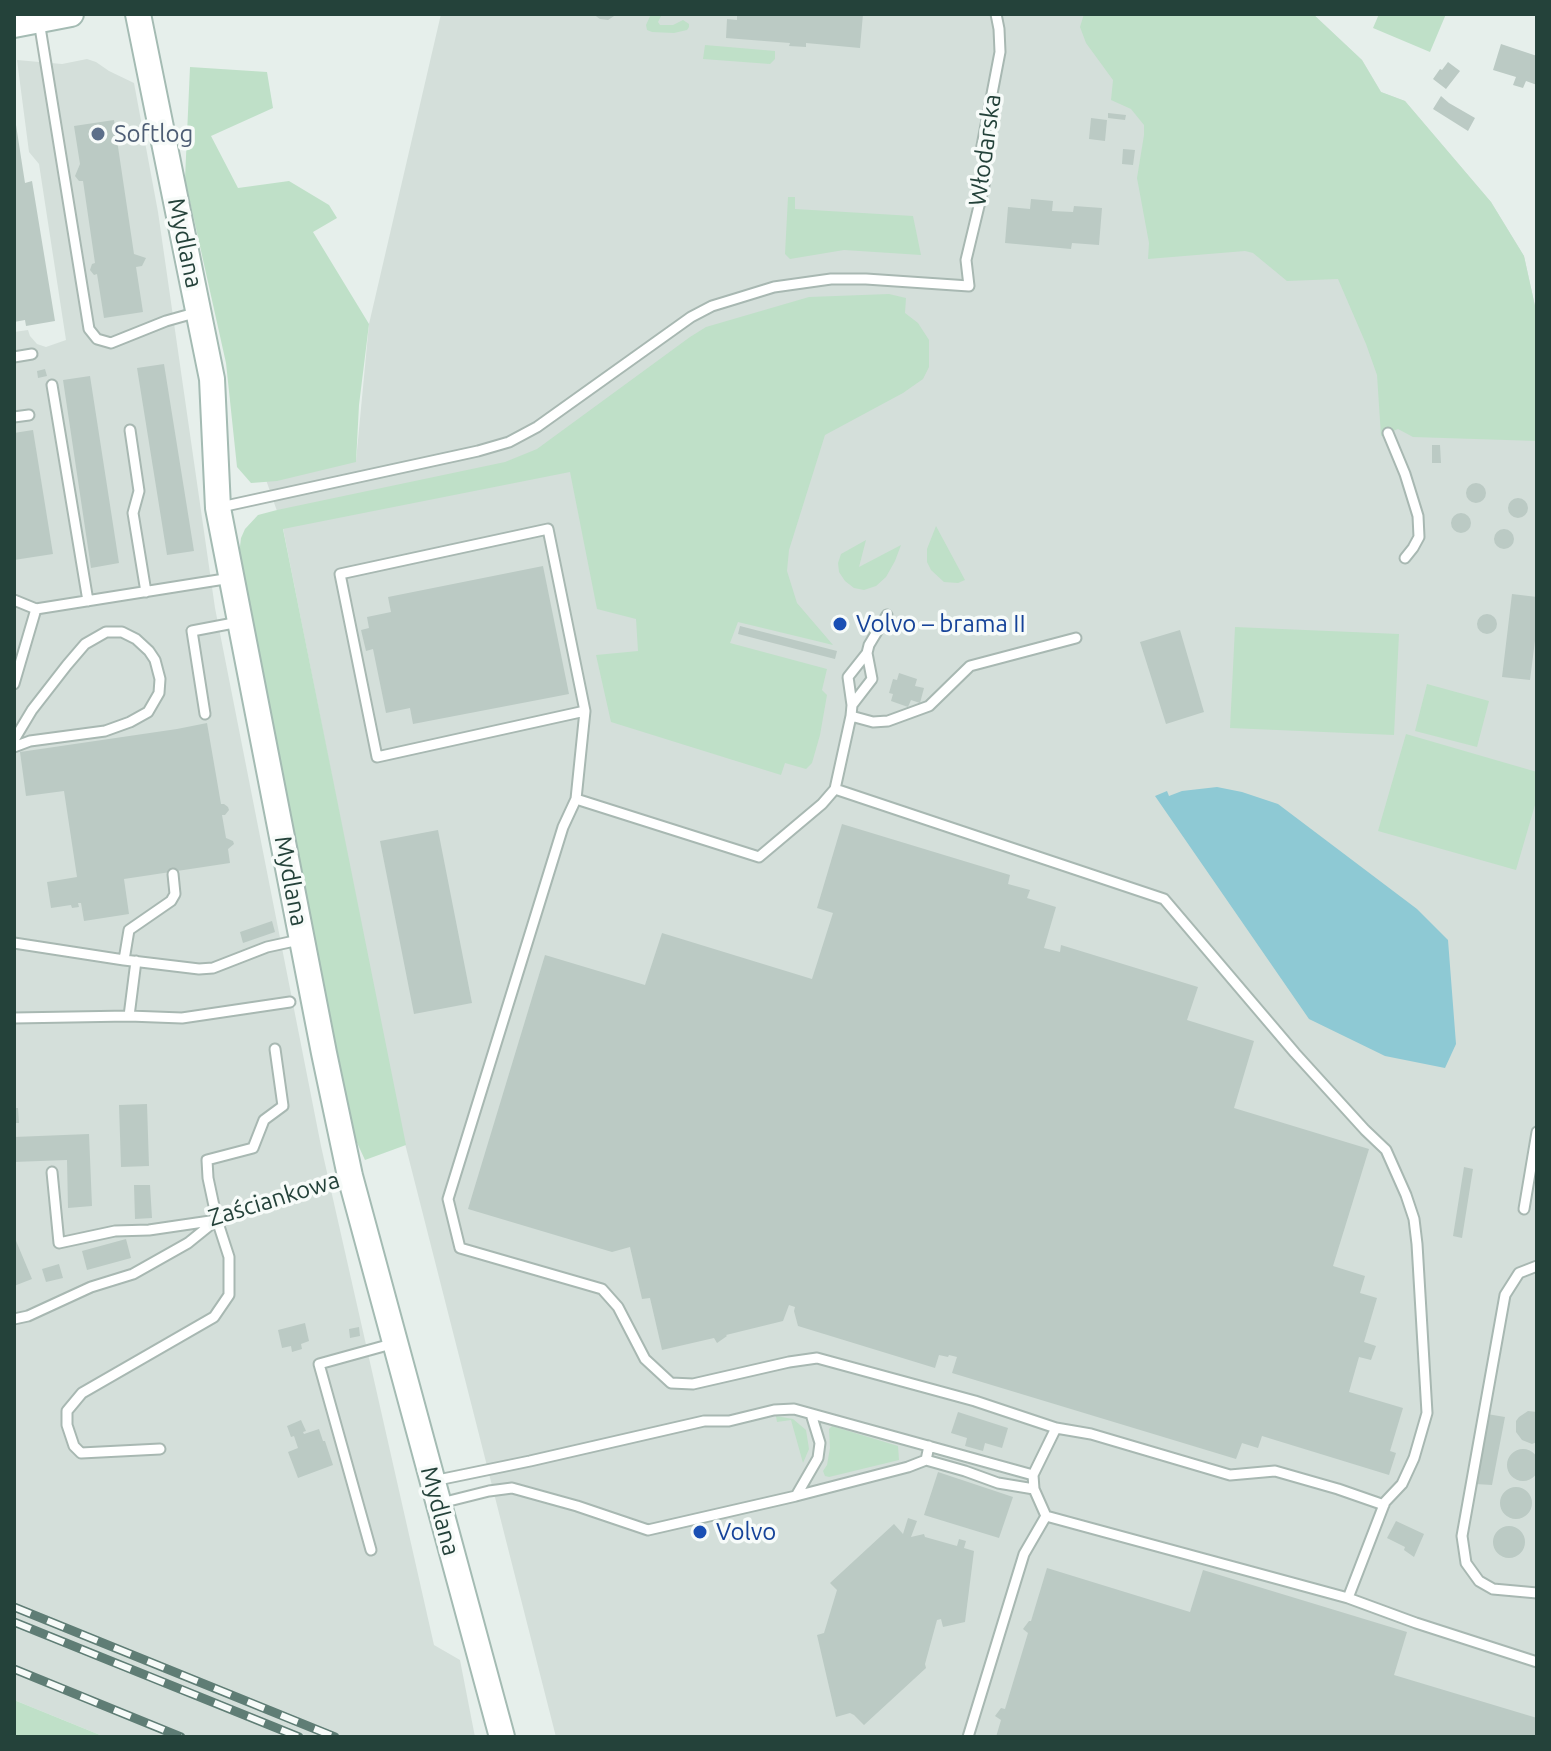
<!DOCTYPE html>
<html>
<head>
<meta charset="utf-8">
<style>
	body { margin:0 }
	#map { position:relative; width:1551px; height:1751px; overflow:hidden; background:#e6efeb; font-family:Ubuntu,sans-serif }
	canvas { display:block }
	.frame { position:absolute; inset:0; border:16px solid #24423a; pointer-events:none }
</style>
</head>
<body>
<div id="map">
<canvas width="1551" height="1751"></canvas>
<div class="frame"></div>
</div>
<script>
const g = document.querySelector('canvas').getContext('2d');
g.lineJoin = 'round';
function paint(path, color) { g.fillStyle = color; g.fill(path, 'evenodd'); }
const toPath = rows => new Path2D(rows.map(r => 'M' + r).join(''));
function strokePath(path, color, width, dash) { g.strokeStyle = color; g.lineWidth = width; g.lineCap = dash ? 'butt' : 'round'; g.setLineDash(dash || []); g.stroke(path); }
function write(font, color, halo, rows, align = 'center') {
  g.font = font + ' Ubuntu,sans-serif'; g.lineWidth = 7; g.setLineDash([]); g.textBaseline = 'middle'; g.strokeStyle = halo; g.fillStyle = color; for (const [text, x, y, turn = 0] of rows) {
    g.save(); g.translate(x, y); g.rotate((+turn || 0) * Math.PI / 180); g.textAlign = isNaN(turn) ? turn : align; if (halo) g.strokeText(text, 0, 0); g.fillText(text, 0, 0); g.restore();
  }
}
paint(toPath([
	[441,14,1313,14,1362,60,1381,92,1405,101,1491,202,1524,256,1537,315,1537,1737,556,1737,401,1128,283,528,265,477,356,461,369,324],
	[87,59,96,62,109,71,134,83,158,212,215,608,321,1146,434,1645,460,1660,475,1737,105,1737,14,1700,14,332,28,330,30,336,37,344,46,347,66,340,39,164,29,152,17,60,62,64]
]), '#d4dfda');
paint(toPath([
	[651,14,662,14,658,22,660,25,673,25,683,20,689,24,689,27,687,30,674,33,652,32,647,30,646,25],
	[1084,14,1313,14,1362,60,1381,92,1405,101,1491,202,1524,256,1537,315,1537,441,1413,437,1398,429,1381,436,1377,375,1366,344,1338,279,1287,281,1253,253,1245,251,1148,259,1149,243,1137,178,1144,135,1144,125,1131,109,1111,100,1113,80,1086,43,1080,27],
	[1379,14,1446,14,1430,52,1373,28],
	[705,45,775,51,775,59,770,64,703,59],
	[190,67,267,72,273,108,211,136,238,188,289,181,329,205,337,218,313,232,369,324,359,405,356,462,277,481,251,483,237,467,226,363,185,179],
	[788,197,795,197,795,209,913,216,921,255,844,250,790,259,785,254],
	[889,294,906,298,905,313,918,323,929,340,929,367,923,379,903,393,825,435,789,550,787,571,797,603,833,645,738,622,730,643,827,669,822,690,827,695,820,735,812,763,806,769,785,763,781,775,611,722,596,655,638,651,636,619,597,609,570,472,283,529,406,1145,365,1160,353,1134,239,555,241,538,245,529,258,515,277,510,505,462,537,449,690,337,706,327,809,297],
	[936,526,965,580,958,583,944,582,931,570,927,562,927,549],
	[866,540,859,567,901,545,895,561,886,577,876,586,864,590,854,588,845,581,839,572,838,563,841,554],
	[1235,627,1399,634,1394,735,1230,728],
	[1427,684,1489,701,1477,747,1415,731],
	[1406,734,1537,772,1537,798,1516,870,1378,831],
	[776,1416,793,1419,806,1430,809,1449,803,1463,791,1420,777,1422],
	[832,1426,898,1446,899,1460,829,1477,825,1476,823,1471,827,1465,830,1448,829,1429],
	[14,1700,105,1737,14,1737]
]), '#bfe0c8');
paint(toPath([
	[1217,787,1242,792,1278,804,1417,909,1448,940,1456,1044,1445,1068,1385,1056,1309,1019,1155,796,1167,791,1169,796,1182,791]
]), '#8ec9d4');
paint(toPath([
	[593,14,617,14,608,20,600,19],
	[737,14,863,14,860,48,806,43,806,47,789,46,790,43,726,38,727,19,737,20],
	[1501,44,1537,56,1537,85,1526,81,1523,88,1513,85,1516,77,1493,70],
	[1448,62,1460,71,1446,89,1433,79,1440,69,1442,70],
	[1441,96,1449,103,1475,118,1468,131,1433,109],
	[1108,113,1126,115,1125,120,1108,118],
	[1091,118,1107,120,1105,141,1089,139],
	[114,120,134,254,146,258,142,266,136,267,143,312,104,318,97,274,94,275,90,270,92,264,95,263,83,181,79,181,75,176,80,164,74,126],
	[14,125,16,125,25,183,32,181,55,321,26,326,25,320,14,322],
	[1123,149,1135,150,1133,165,1122,164],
	[1031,199,1053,201,1052,211,1073,212,1074,206,1102,208,1099,245,1072,243,1071,249,1005,243,1008,207,1030,209],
	[164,364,194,551,167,555,137,368],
	[45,369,47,376,38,378,37,371],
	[90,376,119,563,91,568,63,380],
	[33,430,53,554,14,560,14,433],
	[1432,445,1440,445,1441,463,1432,463],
	'1466 493a10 10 0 1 1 20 0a10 10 0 1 1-20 0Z',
	'1508 508a10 10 0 1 1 20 0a10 10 0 1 1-20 0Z',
	'1451 523a10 10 0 1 1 20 0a10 10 0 1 1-20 0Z',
	'1494 539a10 10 0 1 1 20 0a10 10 0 1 1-20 0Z',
	[543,566,569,694,413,724,410,708,386,713,373,649,366,651,361,630,369,628,367,617,391,612,388,597],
	[1512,594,1537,597,1537,625,1530,680,1502,677],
	'1477 624a10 10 0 1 1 20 0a10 10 0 1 1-20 0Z',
	[740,626,837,651,835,659,738,634],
	[1180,630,1204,712,1166,724,1140,642],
	[899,673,917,679,915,686,924,688,920,703,911,700,908,707,891,701,893,694,889,693,893,679,897,680],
	[207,723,221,804,224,804,228,807,229,810,225,815,222,815,226,838,233,841,234,844,228,849,230,863,124,879,129,914,84,921,81,903,78,903,79,907,72,908,71,905,51,908,47,882,77,877,64,791,26,796,20,752,177,729],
	[842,824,1010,875,1008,884,1030,890,1027,898,1056,907,1044,948,1060,952,1061,945,1198,987,1187,1020,1254,1041,1234,1108,1369,1149,1333,1266,1365,1276,1360,1293,1377,1298,1364,1342,1376,1346,1371,1360,1359,1357,1349,1392,1403,1408,1390,1451,1396,1453,1389,1475,1262,1436,1258,1448,1242,1443,1236,1459,952,1373,957,1357,949,1355,948,1357,939,1355,935,1368,798,1326,794,1311,795,1307,789,1305,783,1321,726,1335,727,1336,717,1343,714,1338,662,1350,650,1298,642,1299,630,1247,612,1252,468,1209,545,955,645,985,662,933,812,979,833,913,817,908],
	[438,830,472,1003,414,1014,380,841],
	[272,921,275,932,243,943,240,932],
	[147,1104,149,1166,121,1167,119,1105],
	[14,1108,18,1108,19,1123,14,1123],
	[89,1134,92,1206,68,1208,67,1160,14,1162,14,1137],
	[1464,1167,1473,1169,1462,1238,1453,1236],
	[134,1185,150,1185,152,1218,135,1219],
	[14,1236,32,1279,14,1286],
	[126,1239,131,1258,87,1270,82,1251],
	[59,1264,63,1278,46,1282,42,1269],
	[305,1323,309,1341,301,1344,302,1349,292,1352,291,1346,282,1348,278,1330],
	[359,1327,360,1336,350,1338,349,1329],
	[1528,1411,1537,1412,1537,1442,1532,1444,1522,1440,1516,1432,1516,1421,1519,1417],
	[958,1412,1008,1428,1002,1448,985,1443,983,1451,965,1446,967,1438,951,1433],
	[1487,1414,1505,1417,1492,1485,1475,1484],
	[301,1420,306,1431,303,1432,304,1434,319,1429,323,1441,325,1441,333,1465,298,1478,288,1452,298,1448,294,1436,291,1437,287,1426],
	'1507 1465a16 16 0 1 1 32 0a16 16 0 1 1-32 0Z',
	[938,1472,1013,1497,999,1538,924,1515],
	'1500 1503a16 16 0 1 1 32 0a16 16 0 1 1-32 0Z',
	[908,1518,917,1521,911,1537,924,1534,925,1537,957,1546,959,1539,966,1541,964,1548,974,1551,965,1622,943,1627,941,1619,937,1620,925,1664,926,1668,864,1725,854,1715,850,1713,836,1717,817,1635,824,1633,837,1590,830,1583,894,1524,903,1534],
	[1396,1521,1424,1534,1414,1557,1404,1550,1405,1547,1387,1538],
	'1493 1542a16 16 0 1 1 32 0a16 16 0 1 1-32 0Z',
	[1047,1568,1190,1612,1203,1570,1407,1632,1394,1675,1537,1718,1537,1737,996,1737,1001,1720,995,1716,1001,1708,1005,1709,1028,1633,1023,1629,1029,1621,1031,1621]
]), '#bbcac4');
const lane = toPath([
	[39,21,89,329,97,339,111,343,166,321,198,312],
	[14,357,32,354],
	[52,385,88,601],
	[14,417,29,415],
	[130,430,139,491,133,513,146,592],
	[1388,433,1405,474,1418,516,1419,537,1413,548,1405,558],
	[221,507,478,451,509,442,537,427,691,317,712,306,735,299,774,287,831,279,866,279,969,286,966,260,985,181,985,163,981,151,1000,52,999,29,996,14],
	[14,600,36,609],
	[887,615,869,645,867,653,848,677,852,705,851,716,835,789,822,804,759,857,576,799,563,827,448,1199,460,1248,602,1289,618,1307,645,1359,671,1383,693,1384,789,1362,817,1358,975,1401,1056,1428,1033,1475,1034,1489,1046,1516],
	[14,684,36,609,231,578],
	[852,705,872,679,867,653],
	[205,714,192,631,239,622],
	[851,716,873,722,888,721,929,706,970,666,1076,638],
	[14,740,32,710,67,665,85,644,106,632,122,632,136,639,149,651,155,660,160,679,159,693,148,712,130,722,105,731,30,741,14,747],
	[835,789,1164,899,1295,1053,1365,1130,1386,1150,1406,1195,1414,1219,1417,1244,1427,1413,1414,1458,1402,1484,1385,1502,1348,1598],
	[576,799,585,711,548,529,340,574,377,757,585,711],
	[14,943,124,960,199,969,213,968,267,947,299,940],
	[124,960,129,930,171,901,175,894,173,874],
	[129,1016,182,1018,290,1002],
	[14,1018,129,1016,136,961],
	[52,1172,59,1243,115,1231,149,1230,217,1220,347,1177],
	[1524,1209,1537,1132],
	[1537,1266,1519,1273,1505,1295,1462,1536,1466,1563,1479,1581,1493,1589,1537,1593],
	[14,1319,28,1316,91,1287,133,1274,188,1243,214,1222],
	[1056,1428,1091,1434,1230,1475,1275,1471,1338,1489,1384,1505],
	[160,1449,81,1453,74,1446,67,1425,67,1411,82,1393,214,1317,229,1295,229,1257,217,1220,208,1178,207,1160,253,1148,264,1120,283,1106,275,1049],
	[926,1460,965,1471,998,1483,1034,1489],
	[433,1481,530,1461,704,1421,729,1421,774,1410,794,1409,1033,1475],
	[796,1496,818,1458,820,1443,811,1414],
	[441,1503,489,1491,512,1488,577,1506,648,1530,796,1496,908,1467,926,1460,929,1446],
	[1046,1516,1348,1598,1416,1623,1537,1662],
	[371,1550,319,1364,395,1343],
	[968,1737,1024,1554,1046,1516]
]);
const secondary = toPath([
	[138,14,212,379,218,508,324,1053,350,1176,502,1737],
	[14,25,71,14]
]);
strokePath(lane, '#a8b8b2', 13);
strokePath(secondary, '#a4bbb3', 28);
strokePath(lane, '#fff', 9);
strokePath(secondary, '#fff', 24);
const rail = toPath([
	[14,1607,335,1737],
	[14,1622,299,1737],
	[14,1669,181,1737]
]);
strokePath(rail, '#5f7d75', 9);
strokePath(rail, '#f7fbf9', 6, [18]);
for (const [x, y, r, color] of [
	[98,134,8,"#5c6f8a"],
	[840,624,8,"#1a4fb4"],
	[700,1532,8,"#1a4fb4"]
]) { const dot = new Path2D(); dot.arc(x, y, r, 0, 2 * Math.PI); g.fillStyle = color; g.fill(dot); strokePath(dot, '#f7fbf9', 3); }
write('24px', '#4e5e75', '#f7fbf9', [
	["Softlog",114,134]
], 'left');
write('24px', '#24423a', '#f7fbf9', [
	["Włodarska",985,150,-82],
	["Mydlana",185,243,78],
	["Mydlana",291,881,79],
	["Zaściankowa",274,1199,-17],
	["Mydlana",440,1511,75]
]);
write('24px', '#164399', '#f7fbf9', [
	["Volvo – brama II",856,624],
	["Volvo",716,1532]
], 'left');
</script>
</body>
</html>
